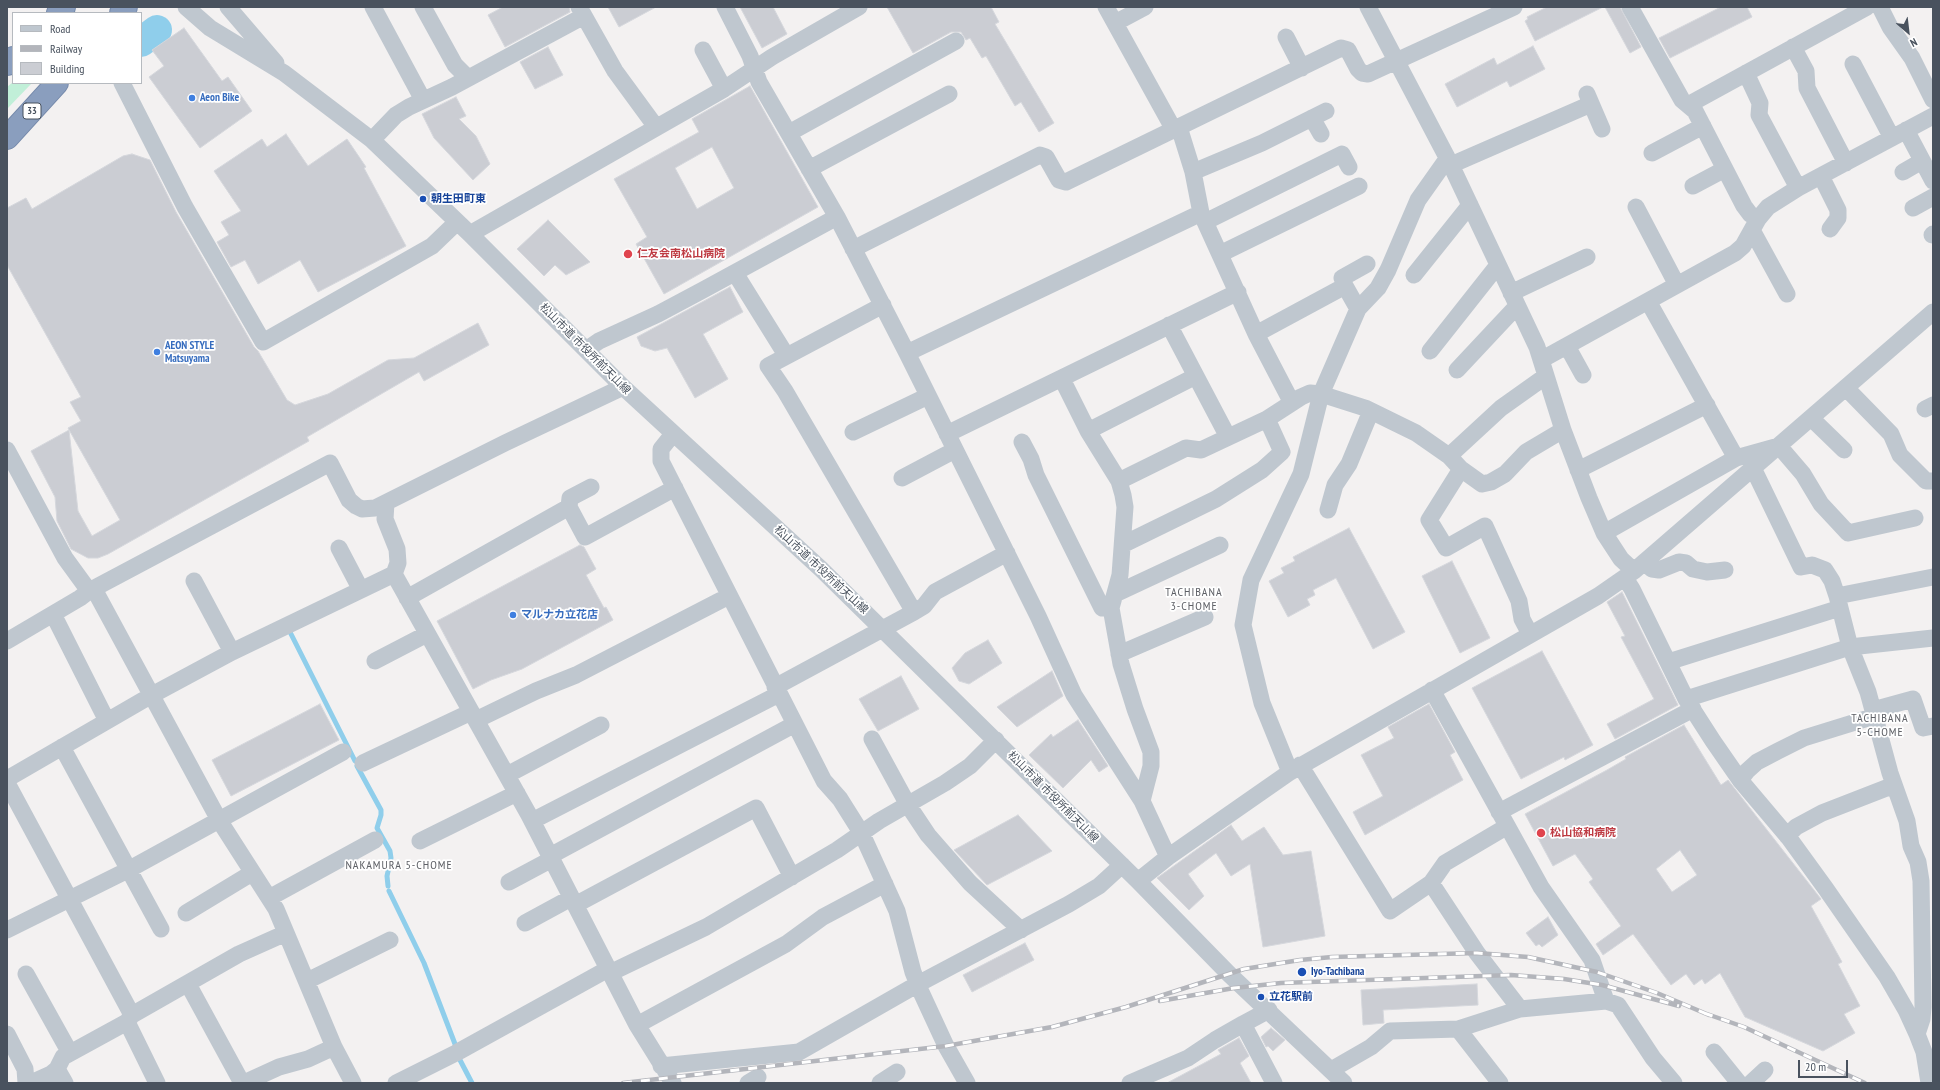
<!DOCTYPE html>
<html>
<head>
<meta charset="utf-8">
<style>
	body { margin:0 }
	#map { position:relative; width:1940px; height:1090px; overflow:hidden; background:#f3f1f1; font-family:"PT Sans Narrow",sans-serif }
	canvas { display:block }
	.frame { position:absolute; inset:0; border:8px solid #49525e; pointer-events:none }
	.legend { position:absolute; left:12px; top:12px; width:130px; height:72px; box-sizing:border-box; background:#fff; border:1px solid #b6babf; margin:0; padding:5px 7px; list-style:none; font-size:12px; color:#49525e }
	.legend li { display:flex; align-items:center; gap:8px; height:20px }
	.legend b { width:20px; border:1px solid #b6babf }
	.north { position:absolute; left:1888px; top:12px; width:40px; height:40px; -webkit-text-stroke:3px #fff; paint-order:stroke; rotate:152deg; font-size:11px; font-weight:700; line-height:16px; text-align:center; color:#49525e }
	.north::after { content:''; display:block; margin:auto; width:14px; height:18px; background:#49525e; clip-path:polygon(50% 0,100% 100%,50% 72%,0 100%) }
	.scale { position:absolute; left:1798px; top:1060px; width:50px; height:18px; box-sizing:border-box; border:2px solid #49525e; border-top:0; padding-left:5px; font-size:12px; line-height:14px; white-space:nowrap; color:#49525e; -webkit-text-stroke:3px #fff; paint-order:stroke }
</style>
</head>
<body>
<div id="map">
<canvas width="1940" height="1090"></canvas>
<div class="frame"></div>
<ul class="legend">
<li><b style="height:5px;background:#bfc7cf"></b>Road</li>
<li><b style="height:5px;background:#b3b5bb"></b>Railway</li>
<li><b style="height:11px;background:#cbcdd3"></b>Building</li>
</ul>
<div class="north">N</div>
<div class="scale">20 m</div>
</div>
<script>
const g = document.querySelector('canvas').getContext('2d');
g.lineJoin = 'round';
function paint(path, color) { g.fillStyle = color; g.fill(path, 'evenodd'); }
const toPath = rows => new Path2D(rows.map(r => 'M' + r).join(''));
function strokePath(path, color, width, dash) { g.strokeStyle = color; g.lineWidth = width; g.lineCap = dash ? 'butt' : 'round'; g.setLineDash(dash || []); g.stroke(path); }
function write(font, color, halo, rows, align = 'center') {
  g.font = font + ' "PT Sans Narrow","Noto Sans JP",sans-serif'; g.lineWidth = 3.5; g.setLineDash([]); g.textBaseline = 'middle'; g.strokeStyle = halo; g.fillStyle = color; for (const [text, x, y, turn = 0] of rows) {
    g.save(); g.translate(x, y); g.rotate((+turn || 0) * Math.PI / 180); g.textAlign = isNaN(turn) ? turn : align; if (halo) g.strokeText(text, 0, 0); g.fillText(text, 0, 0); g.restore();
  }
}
paint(toPath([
	[13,82,32,83,7,109,7,87]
]), '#c1efd8');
strokePath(toPath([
	[290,632,355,761],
	[357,766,381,810,381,815,377,828,390,851,391,858,387,876,388,886],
	[389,891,424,963,455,1044],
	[460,1060,472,1083]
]), '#8fceeb', 5);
strokePath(toPath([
	[141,42,157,30]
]), '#8fceeb', 30);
const building = toPath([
	[503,7,569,7,570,12,505,47,488,15,503,7],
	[608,7,656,7,619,27,608,7],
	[740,7,773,7,787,34,762,48,740,7],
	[887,7,991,7,999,22,995,24,1054,123,1039,132,1021,102,1015,106,986,56,982,58,970,38,966,40,961,32,951,32,913,53,887,7],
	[1547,7,1603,7,1535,41,1525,21,1528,19,1527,17,1547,7],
	[1605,7,1620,7,1641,47,1630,53,1605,7],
	[1721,7,1747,7,1752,17,1670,58,1659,38,1721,7],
	[184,28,222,81,228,77,252,111,200,148,149,77,164,66,152,50,184,28],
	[1533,46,1545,69,1510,87,1507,81,1457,107,1445,84,1494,58,1497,65,1533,46],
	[548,47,563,75,535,89,520,62,548,47],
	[750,86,818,207,664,294,636,244,647,237,614,179,699,132,692,119,750,86],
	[712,147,734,188,697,209,675,168,712,147],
	[456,97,466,116,459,119,476,136,490,164,473,180,434,138,422,114,456,97],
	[286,134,308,166,347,139,366,167,364,168,406,246,318,292,300,260,258,284,245,260,231,267,217,242,229,235,221,222,241,211,214,171,262,139,267,147,286,134],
	[132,154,150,160,176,212,254,347,258,351,287,400,295,405,328,394,388,360,414,358,478,323,489,345,424,381,419,372,307,437,309,441,108,554,98,558,88,558,71,549,57,521,55,497,31,451,69,430,78,511,92,536,120,520,68,428,81,421,70,402,81,397,7,265,7,208,26,198,32,209,123,156,132,154],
	[548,220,590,262,566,275,555,265,544,276,517,249,548,220],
	[730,287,743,312,703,334,728,379,695,398,667,348,655,351,641,346,637,337,730,287],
	[1349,528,1405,632,1373,649,1336,578,1313,590,1315,595,1307,599,1310,605,1288,617,1269,581,1284,573,1281,568,1295,561,1293,557,1349,528],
	[580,545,584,547,596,569,586,575,604,608,606,607,613,620,522,669,491,680,473,689,437,621,580,545],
	[1452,561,1490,638,1460,653,1422,576,1452,561],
	[1622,592,1678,705,1615,739,1607,724,1654,699,1621,637,1625,636,1607,602,1622,592],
	[988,640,1002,663,969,684,959,681,952,668,965,653,988,640],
	[1542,651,1593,745,1565,760,1564,757,1521,779,1472,688,1542,651],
	[1052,671,1063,696,1017,727,997,707,1052,671],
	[901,676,919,709,878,731,859,699,901,676],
	[320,704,339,740,231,796,212,760,320,704],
	[1429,704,1455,752,1450,755,1463,780,1365,835,1353,812,1383,796,1361,755,1394,738,1388,727,1429,704],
	[1078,720,1108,766,1099,772,1091,760,1063,788,1029,755,1051,734,1053,737,1078,720],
	[1684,725,1721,785,1728,780,1821,899,1811,906,1842,962,1838,964,1860,1006,1844,1014,1855,1033,1823,1051,1745,1017,1720,973,1705,984,1702,979,1694,985,1686,974,1671,985,1633,934,1603,955,1596,944,1621,926,1589,882,1593,879,1575,854,1553,866,1525,814,1607,770,1626,759,1625,757,1684,725],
	[1680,850,1697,875,1672,892,1656,869,1680,850],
	[1018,815,1052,851,987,885,954,850,1018,815],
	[1231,825,1242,841,1264,827,1283,855,1311,851,1325,936,1263,947,1250,864,1231,876,1216,853,1188,874,1204,896,1189,910,1157,878,1231,825],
	[1548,917,1558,935,1542,947,1539,944,1536,946,1526,933,1548,917],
	[1025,943,1034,960,972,992,963,975,1025,943],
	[1477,984,1478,1005,1383,1010,1384,1023,1363,1025,1361,990,1477,984],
	[1271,1028,1285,1040,1273,1051,1268,1046,1266,1047,1261,1037,1271,1028],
	[1239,1038,1249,1056,1240,1063,1251,1083,1167,1083,1221,1054,1218,1050,1239,1038]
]);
paint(building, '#cbcdd3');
strokePath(building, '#d5d7dc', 1);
const highway = toPath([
	[58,13,64,7],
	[121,13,126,7],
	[7,64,13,58],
	[7,138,57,83]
]);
strokePath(highway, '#7589aa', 24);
strokePath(toPath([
	[186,7,210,28,284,73,372,140,470,234,623,387,821,569,1138,881,1229,974,1344,1083],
	[228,7,276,63],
	[373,7,423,100],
	[423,7,455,65,468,78],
	[579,7,615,71,656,127],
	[725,7,750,56,759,82,837,217,907,353,1038,616,1074,695,1142,801,1168,857],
	[1106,7,1174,130],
	[1368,7,1451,165,1537,347,1563,430,1589,498,1604,533,1621,559,1634,571],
	[1630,7,1682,100,1695,111,1744,206,1750,214,1758,219],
	[1880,7,1890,27,1912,58,1933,100],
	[1115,23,1145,7],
	[1286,37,1302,68],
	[1793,47,1806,71,1807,88,1846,163],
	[703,50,724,89],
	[1853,64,1892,138],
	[1746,73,1760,103,1759,115,1798,188],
	[122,83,185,207,263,342,432,246,457,222],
	[1587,94,1602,129],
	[1688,105,1867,7],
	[1312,118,1321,134],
	[1179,127,1193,172,1201,213,1256,334,1292,403],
	[1906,130,1933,181],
	[789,133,956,41],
	[372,140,396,115,409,107,452,87,584,16],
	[1652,153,1703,126],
	[1451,165,1591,104],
	[809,169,949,94],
	[1193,172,1262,143,1326,111],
	[1903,172,1922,161],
	[1821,176,1838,210,1838,218,1830,229],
	[1693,186,1725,169],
	[1636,207,1677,285],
	[1913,208,1933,197],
	[1205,222,1342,154,1349,167],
	[1752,230,1787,294],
	[470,234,724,89,772,57,859,7],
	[1932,235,1933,234],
	[853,249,1040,155,1046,157,1059,180,1066,182,1341,48,1348,50,1358,69,1362,73,1368,74,1514,7],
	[1220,254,1359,186],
	[735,273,786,355],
	[1414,275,1470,205],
	[1342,278,1367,264],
	[1511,293,1587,257],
	[1648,301,1736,458],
	[883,305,768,366,785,391,914,612],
	[1169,325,1228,437],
	[1256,334,1345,286,1358,309],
	[1567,346,1583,375],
	[586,350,599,341,658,314,703,290,837,217],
	[1430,351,1498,265],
	[907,353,1201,213],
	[1541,360,1735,253,1743,246,1758,219,1768,207,1798,188,1933,116],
	[1457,370,1517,306],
	[1062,379,1088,431,1119,481,1123,495,1125,507,1120,575,1111,608,1121,664,1135,709,1151,752,1151,766,1142,801],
	[1846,388,1891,434,1900,455,1926,481,1933,481],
	[1925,409,1933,405],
	[1811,418,1844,450],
	[1088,431,1196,376],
	[853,432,928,396],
	[673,434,661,449,661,461,824,781,840,799,862,834,897,911,913,972,921,992,946,1046,967,1083],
	[947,434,1238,292],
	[1022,442,1031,459,1036,475,1102,608,1112,604],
	[7,450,65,558,89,591,330,463,349,500,356,506,362,509,375,508,505,443,623,387],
	[1449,456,1501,408,1546,376],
	[1753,468,1801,567,1812,565,1825,570,1832,581,1837,596],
	[1461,469,1429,520,1446,548,1485,526,1519,601,1522,619,1530,634],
	[1578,470,1707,405],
	[902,478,955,450],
	[1119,481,1186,448,1201,450,1267,419,1301,397,1310,393,1321,394,1365,408,1416,433,1449,456,1461,469,1482,484,1491,482,1505,474,1526,452,1563,430],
	[569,507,570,498,591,487],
	[1328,510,1335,485,1349,464,1371,411],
	[1604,533,1736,458,1779,446,1803,474,1821,504,1848,533,1915,518],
	[1124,544,1216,499,1262,470,1282,452,1267,419],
	[339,548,361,590],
	[1644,562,1652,569,1659,570,1679,562,1686,563,1693,569,1707,572,1725,570],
	[394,574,529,815,637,1025,673,1083],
	[1625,578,1632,589,1686,699,1713,741,1740,780,1789,838,1826,889,1887,977,1906,1010,1917,1034,1924,1052,1929,1083],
	[194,581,232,652],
	[94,589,219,820,276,909,334,1047,353,1083],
	[1115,594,1220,545],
	[407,598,569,507,585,537,675,488],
	[53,614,107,721],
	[7,641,80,598,89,591],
	[1119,654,1205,617],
	[375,661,427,634],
	[1668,662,1840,608],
	[775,687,914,612,924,606,935,592,1007,553],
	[1432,690,1541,887,1592,960,1606,1001],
	[1686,699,1850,647,1837,596,1933,577],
	[1873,710,1913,699,1923,728,1933,726],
	[476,720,536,691,576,675,729,596],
	[872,739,908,805,928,835,970,883,1021,930],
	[62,747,161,929],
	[363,763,471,712],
	[1300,765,1390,911,1431,883,1445,863,1506,827],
	[1290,772,1262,703,1243,625,1251,580,1301,474,1321,394,1358,309,1378,288,1388,270,1418,200,1447,159],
	[507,775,601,725],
	[7,779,152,695,232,652,394,574,398,563,397,549,385,519,386,503],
	[1740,780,1747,771,1757,762,1778,751,1804,738,1875,716],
	[7,783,132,1015,127,1022,157,1083],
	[1499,812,1693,709],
	[532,821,779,694],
	[1787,836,1796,827,1822,813,1894,785],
	[420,841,517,793],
	[550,856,795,724],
	[1138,881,1168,857,1290,772,1598,596,1634,571,1933,312],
	[509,882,552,859],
	[1431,883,1477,953,1520,1009],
	[269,898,375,840],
	[575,905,756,808,792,877],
	[186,913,252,873],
	[525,923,571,898],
	[7,930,128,870,343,752],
	[610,973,706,927,837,850,879,821,945,783,970,766,996,740],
	[26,974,70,1053],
	[307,981,390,940],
	[188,984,242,1083],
	[1269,1010,1243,1024,1274,1083],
	[132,1015,239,954,286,933],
	[637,1025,786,944,823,917,885,884],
	[1458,1029,1500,1083],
	[7,1034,25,1069,26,1083],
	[1917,1034,1922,1019,1923,1007,1921,881,1918,862,1911,846,1907,821,1890,773,1868,692,1850,647,1933,638],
	[1714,1052,1739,1083],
	[661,1066,799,1052,918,984,1069,904,1099,886,1122,865],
	[57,1069,65,1083],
	[1331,1070,1371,1047,1390,1031,1458,1029,1520,1009,1606,1001,1618,1005,1653,1058,1674,1083],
	[31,1083,51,1074,57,1069,63,1057,127,1022],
	[244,1083,279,1067,308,1059,334,1047],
	[396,1083,456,1053,608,969],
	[748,1083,758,1077],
	[880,1083,897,1072],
	[1130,1083,1188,1058,1215,1040,1243,1024],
	[1751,1083,1765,1070]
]), '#bfc7cf', 17);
strokePath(highway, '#8a9ebe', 22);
const rail = toPath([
	[1160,1001,1234,988,1281,983,1511,975,1564,979,1602,985,1679,1006],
	[1704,1013,1744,1027,1865,1083],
	[623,1083,946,1046,1052,1027,1126,1007,1244,969,1300,960,1332,957,1477,953,1528,957,1597,972,1657,993,1709,1015]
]);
strokePath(rail, '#b3b5bb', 4.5);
strokePath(rail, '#fff', 3, [9]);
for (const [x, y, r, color] of [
	[192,98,4,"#3f7fe0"],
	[423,199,4,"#1a4fb4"],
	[628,254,5,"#e0444e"],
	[157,352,4,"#3f7fe0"],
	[513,615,4,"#3f7fe0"],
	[1541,833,5,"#e0444e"],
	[1302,972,5,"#1a4fb4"],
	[1261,997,4,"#1a4fb4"]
]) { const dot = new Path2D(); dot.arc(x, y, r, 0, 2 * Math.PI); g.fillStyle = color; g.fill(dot); strokePath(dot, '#fff', 1.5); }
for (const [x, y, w] of [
	[32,111,18]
]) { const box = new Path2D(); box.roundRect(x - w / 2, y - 8, w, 16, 3); g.fillStyle = '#fff'; g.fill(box); strokePath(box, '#49525e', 1); }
write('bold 10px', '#49525e', null, [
	["33",32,111]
]);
write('bold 11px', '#366cbe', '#fff', [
	["Aeon Bike",200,98],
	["AEON STYLE",165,346],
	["Matsuyama",165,359],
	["マルナカ立花店",521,615]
], 'left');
write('bold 11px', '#164399', '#fff', [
	["朝生田町東",431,199],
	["Iyo-Tachibana",1311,972],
	["立花駅前",1269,997]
], 'left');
write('bold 11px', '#be3a42', '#fff', [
	["仁友会南松山病院",637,254],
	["松山協和病院",1550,833]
], 'left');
write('11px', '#49525e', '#fff', [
	["松山市道 市役所前天山線",585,349,45],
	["松山市道 市役所前天山線",821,570,43],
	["松山市道 市役所前天山線",1053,797,45]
]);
g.letterSpacing = '1px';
write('12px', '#5e6066', '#fff', [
	["TACHIBANA",1194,593],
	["3-CHOME",1194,607],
	["TACHIBANA",1880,719],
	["5-CHOME",1880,733],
	["NAKAMURA 5-CHOME",399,866]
]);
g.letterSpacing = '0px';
</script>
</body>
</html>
